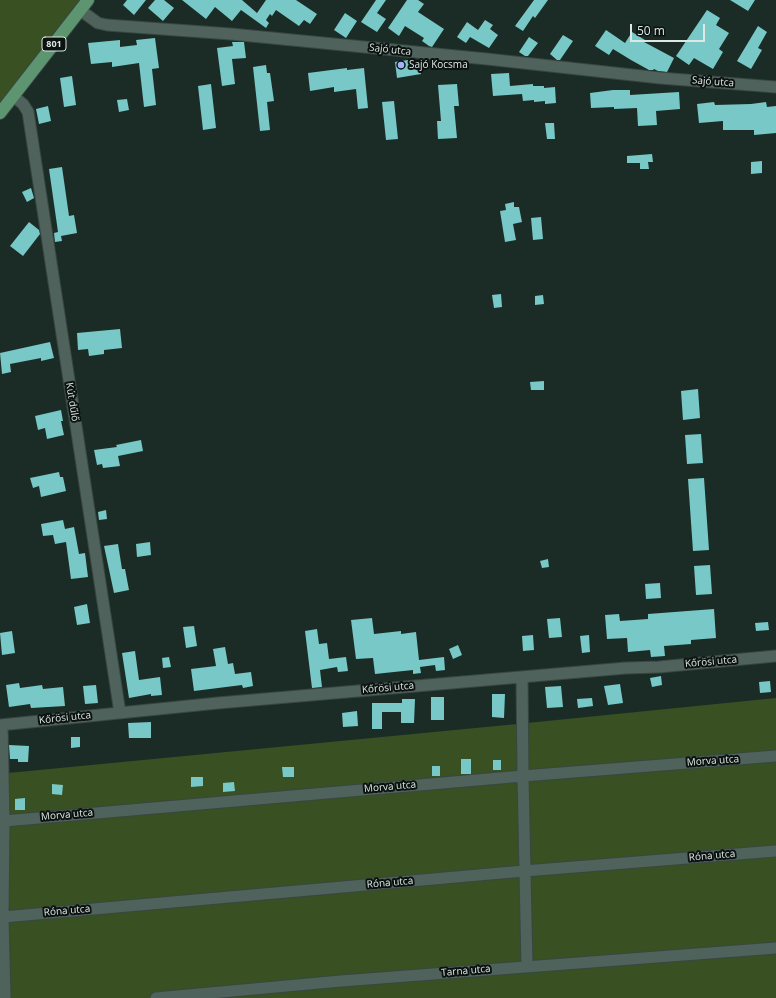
<!DOCTYPE html>
<html>
<head>
<meta charset="utf-8">
<style>
	body { margin:0 }
	#map { position:relative; width:776px; height:998px; overflow:hidden; background:#1b2c27; font-family:"Open Sans",sans-serif }
	canvas { display:block }
	.scale { position:absolute; left:630px; top:24px; width:75px; height:18px; box-sizing:border-box; border:2px solid #dde8e4; border-top:0; padding-left:5px; font-size:12px; line-height:14px; white-space:nowrap; color:#dde8e4; -webkit-text-stroke:3px #0b1210; paint-order:stroke }
</style>
</head>
<body>
<div id="map">
<canvas width="776" height="998"></canvas>
<div class="scale">50 m</div>
</div>
<script>
const g = document.querySelector('canvas').getContext('2d');
g.lineJoin = 'round';
function paint(path, color) { g.fillStyle = color; g.fill(path, 'evenodd'); }
const toPath = rows => new Path2D(rows.map(r => 'M' + r).join(''));
function strokePath(path, color, width, dash) { g.strokeStyle = color; g.lineWidth = width; g.lineCap = dash ? 'butt' : 'round'; g.setLineDash(dash || []); g.stroke(path); }
function write(font, color, halo, rows, align = 'center') {
  g.font = font + ' "Open Sans",sans-serif'; g.lineWidth = 4; g.setLineDash([]); g.textBaseline = 'middle'; g.strokeStyle = halo; g.fillStyle = color; for (const [text, x, y, turn = 0] of rows) {
    g.save(); g.translate(x, y); g.rotate((+turn || 0) * Math.PI / 180); g.textAlign = isNaN(turn) ? turn : align; if (halo) g.strokeText(text, 0, 0); g.fillText(text, 0, 0); g.restore();
  }
}
paint(toPath([
	[0,0,88,0,0,113],
	[776,698,776,998,0,998,8,773,517,724]
]), '#385022');
paint(toPath([
	[127,0,146,0,134,15,123,5],
	[155,0,164,0,174,8,163,21,148,8],
	[182,0,242,0,257,13,266,0,296,0,317,14,310,24,304,20,299,26,276,10,272,16,270,14,266,20,269,23,266,28,241,10,232,21,215,7,206,19],
	[376,0,386,0,377,13,386,19,377,32,361,22],
	[407,0,418,0,424,4,418,12,444,29,432,47,429,46,422,41,424,38,405,26,399,36,388,28],
	[534,0,548,0,535,18,533,16,523,31,515,26],
	[730,0,755,0,748,11],
	[707,10,720,18,716,25,729,33,719,49,723,52,713,69,694,58,689,65,676,56],
	[345,13,357,21,346,38,334,30],
	[485,20,493,25,490,29,498,35,489,48,470,37,466,43,457,37,467,22,478,30],
	[758,26,767,32,758,48,762,50,751,69,737,61],
	[606,30,625,43,632,32,645,40,644,42,674,58,667,72,658,71,654,69,653,70,649,70,631,60,613,49,609,55,595,46],
	[563,35,573,41,560,60,557,60,550,54],
	[529,37,538,43,528,56,525,56,519,52],
	[155,38,159,68,152,69,156,105,144,107,139,63,112,67,112,62,91,64,88,43,120,40,120,47,137,45,136,40],
	[232,42,244,42,246,58,232,59,235,84,222,86,217,48,233,46],
	[408,60,408,64,420,63,421,74,397,78,395,62],
	[266,65,267,73,270,73,274,101,267,102,270,130,260,131,253,67],
	[347,68,347,70,364,68,368,108,358,109,356,89,334,92,334,87,310,91,308,73],
	[509,73,510,86,533,84,533,86,544,86,544,88,555,87,556,103,545,104,545,101,534,102,534,100,523,101,522,94,493,96,491,74],
	[72,76,76,105,64,107,60,78],
	[211,84,216,128,203,130,198,86],
	[457,84,459,106,454,106,457,138,438,139,437,121,441,121,438,85],
	[613,90,630,90,630,95,679,92,680,109,656,111,657,125,638,126,637,108,614,109,614,107,591,108,590,93],
	[127,99,129,110,119,112,117,100],
	[394,101,398,139,386,140,382,102],
	[714,102,715,105,751,104,766,102,767,107,776,106,776,133,754,135,754,130,723,130,723,121,699,123,697,104],
	[48,106,51,121,39,124,36,109],
	[545,123,554,123,555,139,547,139],
	[652,154,653,162,648,162,649,169,640,169,640,163,627,163,627,156],
	[762,161,762,173,751,174,751,162],
	[62,167,69,216,74,215,77,233,61,236,62,241,55,242,54,233,58,232,49,169],
	[31,188,34,198,27,202,22,192],
	[514,202,514,207,519,207,522,222,513,224,516,240,505,242,500,211,506,210,505,204],
	[541,217,543,239,533,240,531,218],
	[29,222,39,230,40,234,23,256,10,246],
	[501,294,502,307,494,308,492,295],
	[543,295,544,304,535,305,535,296],
	[120,329,122,348,104,350,104,354,89,356,88,349,78,350,77,333],
	[50,342,54,358,41,361,41,358,10,364,11,372,2,374,0,353],
	[544,381,544,390,531,390,530,382],
	[698,389,700,418,683,420,681,391],
	[61,410,63,421,61,421,64,435,47,439,45,428,38,430,35,416],
	[701,434,703,463,687,464,685,435],
	[141,440,143,451,118,456,120,466,103,468,102,464,97,465,94,450,117,447,116,445],
	[59,472,60,477,63,477,66,491,41,497,39,486,33,488,30,478],
	[704,478,709,550,693,551,688,479],
	[106,510,107,519,99,520,98,512],
	[63,520,65,529,74,527,79,554,85,553,88,577,71,579,66,542,55,544,53,535,43,536,41,524],
	[150,542,151,555,137,557,136,544],
	[118,544,122,569,125,569,129,590,114,593,104,546],
	[548,559,549,567,542,568,540,561],
	[710,565,712,594,696,595,694,566],
	[660,583,661,598,646,599,645,584],
	[87,604,90,623,77,625,74,607],
	[714,609,716,638,691,640,691,644,664,646,665,656,651,657,650,650,628,652,627,638,607,639,605,615,619,614,620,621,648,619,648,614],
	[372,618,374,634,401,631,401,634,416,632,419,660,444,657,445,670,436,671,435,665,420,667,421,673,413,674,413,670,375,674,373,658,356,659,351,620],
	[560,618,562,637,549,638,547,619],
	[768,622,769,630,756,631,755,623],
	[194,626,197,646,186,648,183,627],
	[317,629,319,644,327,643,329,659,346,657,348,671,338,672,337,667,320,670,322,687,312,688,305,631],
	[12,631,15,653,2,655,0,633],
	[533,635,534,650,523,651,522,636],
	[589,635,590,652,582,653,580,636],
	[458,645,462,655,453,659,449,649],
	[225,647,228,664,233,663,235,674,251,672,253,686,243,688,242,685,194,691,191,669,216,666,213,649],
	[135,651,139,680,160,677,162,695,151,696,151,694,129,698,122,653],
	[169,657,171,667,163,668,162,658],
	[661,676,662,685,652,687,650,678],
	[770,681,771,692,760,693,759,682],
	[19,683,20,688,42,685,43,689,63,687,65,706,31,708,30,704,9,707,6,685],
	[620,684,623,703,608,705,604,686],
	[96,685,98,703,85,704,83,686],
	[561,686,563,707,547,708,545,687],
	[492,694,505,694,504,718,492,717],
	[431,697,444,697,444,720,431,720],
	[592,698,593,706,578,708,577,699],
	[402,699,415,699,414,723,401,723,401,712,382,712,382,729,372,729,372,703,402,703],
	[357,711,358,726,343,727,342,713],
	[151,722,151,738,129,738,128,723],
	[71,737,80,737,80,747,71,748],
	[9,745,29,746,28,762,18,762,18,759,10,759],
	[461,759,471,759,471,774,461,774],
	[493,760,501,760,501,770,493,770],
	[432,766,440,766,440,776,432,776],
	[282,767,294,767,294,777,283,777],
	[191,777,203,777,203,786,191,787],
	[234,782,235,791,223,792,223,783],
	[52,784,63,785,62,795,52,794],
	[25,798,25,810,15,810,15,799]
]), '#77c8c6');
const street = toPath([
	[80,10,98,23,107,25,231,34,487,59,660,78,776,87],
	[13,96,23,104,28,112,120,713],
	[522,677,523,776,527,967],
	[0,725,218,703,626,668,659,667,776,656],
	[2,725,4,821,3,917,5,998],
	[4,821,523,776,776,756],
	[3,917,524,871,776,851],
	[156,998,341,981,776,948]
]);
const primary = toPath([
	[0,113,88,0]
]);
strokePath(street, '#394743', 13);
strokePath(primary, '#394743', 14);
strokePath(street, '#50625c', 11);
strokePath(primary, '#5d9571', 12);
for (const [x, y, r, color] of [
	[401,65,4,"#a5b1fc"]
]) { const dot = new Path2D(); dot.arc(x, y, r, 0, 2 * Math.PI); g.fillStyle = color; g.fill(dot); strokePath(dot, '#0b1210', 1.5); }
for (const [x, y, w] of [
	[54,44,24]
]) { const box = new Path2D(); box.roundRect(x - w / 2, y - 7, w, 14, 3); g.fillStyle = '#0b1210'; g.fill(box); strokePath(box, '#dde8e4', 1); }
write('bold 9px', '#dde8e4', null, [
	["801",54,44]
]);
write('10px', '#dde8e4', '#0b1210', [
	["Sajó utca",390,50,6],
	["Sajó utca",713,82,4],
	["Kút dűlő",72,402,81],
	["Kőrösi utca",711,662,-5],
	["Kőrösi utca",388,688,-5],
	["Kőrösi utca",65,718,-6],
	["Morva utca",713,761,-4],
	["Morva utca",390,787,-5],
	["Morva utca",67,815,-5],
	["Róna utca",712,856,-5],
	["Róna utca",390,883,-5],
	["Róna utca",67,911,-5],
	["Tarna utca",466,971,-5]
]);
write('10px', '#dde8e4', '#0b1210', [
	["Sajó Kocsma",409,65]
], 'left');
</script>
</body>
</html>
